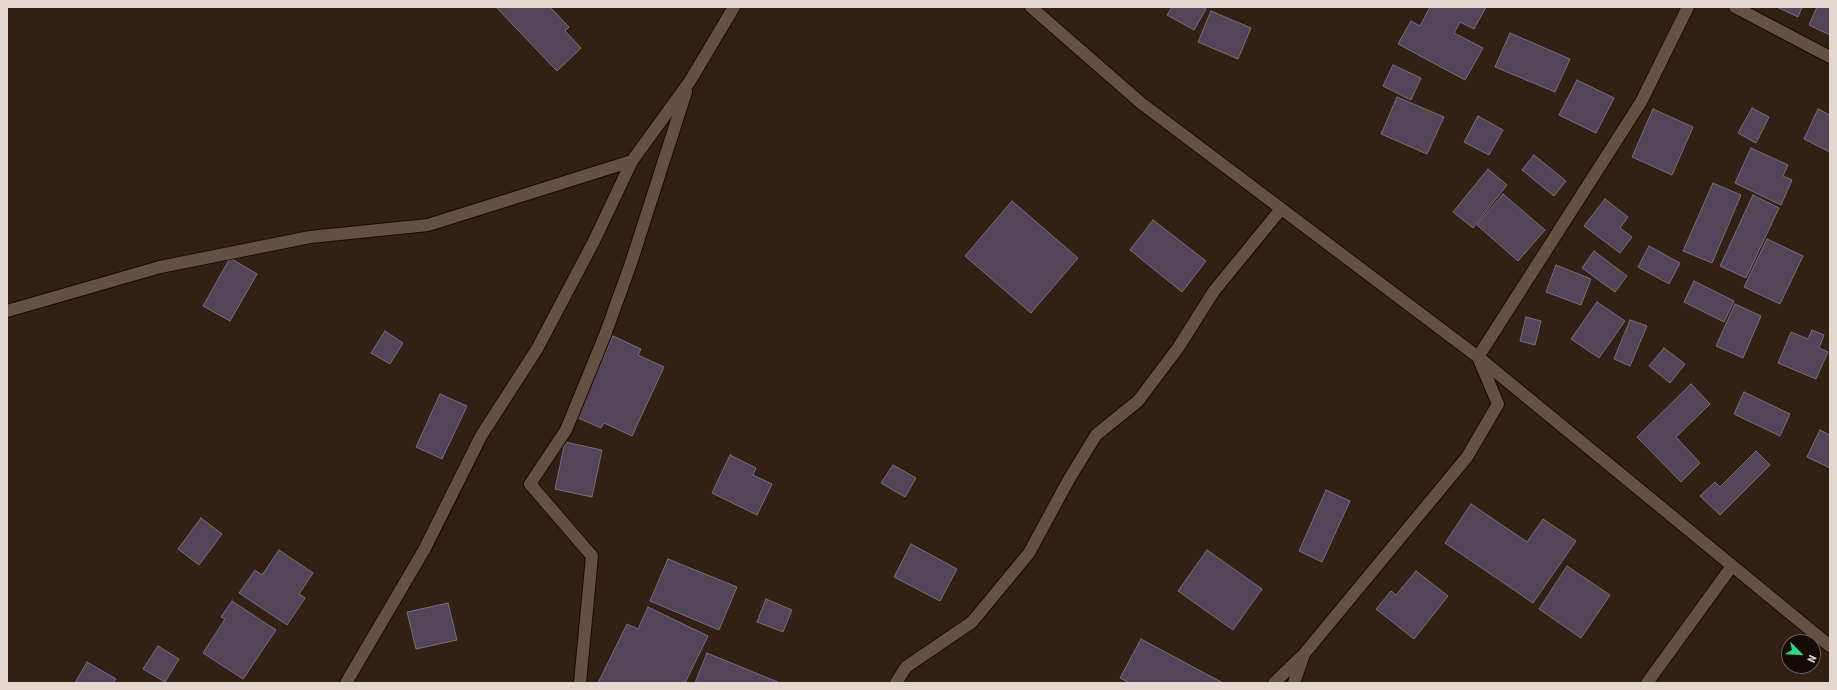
<!DOCTYPE html>
<html>
<head>
<meta charset="utf-8">
<style>
	body { margin:0 }
	#map { position:relative; width:1837px; height:690px; overflow:hidden; background:#332014; font-family:"Roboto Condensed",sans-serif }
	canvas { display:block }
	.frame { position:absolute; inset:0; border:8px solid #e4d7cf; pointer-events:none }
	.north { position:absolute; left:1781px; top:634px; width:40px; height:40px; box-sizing:border-box; background:#150c07; border:1px solid #685d57; border-radius:50%; rotate:114deg; font-size:11px; font-weight:700; line-height:16px; text-align:center; color:#e4d7cf }
	.north::after { content:''; display:block; margin:auto; width:14px; height:18px; background:#28d885; clip-path:polygon(50% 0,100% 100%,50% 72%,0 100%) }
</style>
</head>
<body>
<div id="map">
<canvas width="1837" height="690"></canvas>
<div class="frame"></div>
<div class="north">N</div>
</div>
<script>
const g = document.querySelector('canvas').getContext('2d');
g.lineJoin = 'round';
function paint(path, color) { g.fillStyle = color; g.fill(path, 'evenodd'); }
const toPath = rows => new Path2D(rows.map(r => 'M' + r).join(''));
function strokePath(path, color, width, dash) { g.strokeStyle = color; g.lineWidth = width; g.lineCap = dash ? 'butt' : 'round'; g.setLineDash(dash || []); g.stroke(path); }
const building = toPath([
	[496,7,550,7,569,27,565,31,581,48,557,71,496,7],
	[1172,7,1202,7,1206,9,1194,30,1167,15,1172,7],
	[1430,7,1486,7,1474,29,1460,22,1454,33,1483,48,1465,80,1398,44,1411,21,1420,26,1430,7],
	[1777,7,1802,7,1798,17,1777,7],
	[1817,7,1830,7,1830,35,1809,25,1817,7],
	[1211,11,1251,28,1238,59,1198,42,1211,11],
	[1510,33,1570,59,1555,92,1495,67,1510,33],
	[1393,65,1421,78,1411,100,1383,86,1393,65],
	[1577,80,1614,98,1596,133,1559,115,1577,80],
	[1397,97,1444,117,1427,154,1381,134,1397,97],
	[1752,108,1769,117,1756,143,1738,133,1752,108],
	[1653,109,1693,127,1672,175,1632,157,1653,109],
	[1818,109,1830,115,1830,152,1804,139,1818,109],
	[1478,116,1503,130,1489,155,1464,142,1478,116],
	[1751,148,1788,165,1783,176,1792,180,1781,205,1735,183,1751,148],
	[1534,155,1566,181,1554,196,1522,170,1534,155],
	[1488,169,1507,185,1473,228,1453,212,1488,169],
	[1713,183,1741,195,1712,263,1683,251,1713,183],
	[1503,194,1545,230,1518,261,1477,225,1503,194],
	[1753,195,1779,208,1746,278,1720,266,1753,195],
	[1605,199,1628,217,1620,228,1632,237,1620,253,1584,226,1605,199],
	[1012,201,1078,258,1031,313,965,256,1012,201],
	[1153,220,1206,261,1182,292,1130,250,1153,220],
	[1767,239,1803,256,1780,304,1744,287,1767,239],
	[1649,246,1680,263,1669,284,1638,267,1649,246],
	[1594,251,1627,276,1615,292,1582,268,1594,251],
	[230,258,257,274,230,321,203,306,230,258],
	[1556,265,1591,279,1581,305,1546,292,1556,265],
	[1694,281,1734,301,1724,322,1684,302,1694,281],
	[1597,302,1625,321,1599,358,1571,339,1597,302],
	[1735,304,1761,316,1743,358,1716,346,1735,304],
	[1526,317,1541,321,1535,345,1520,341,1526,317],
	[1630,320,1647,326,1630,366,1614,359,1630,320],
	[1812,330,1824,335,1819,348,1828,352,1816,379,1778,363,1791,332,1808,339,1812,330],
	[385,331,403,343,390,364,371,353,385,331],
	[613,336,641,349,638,355,664,367,632,436,604,423,601,428,576,417,613,336],
	[1664,348,1685,364,1670,383,1649,366,1664,348],
	[1691,384,1710,404,1676,437,1700,463,1681,482,1637,437,1691,384],
	[1744,392,1790,414,1780,436,1734,414,1744,392],
	[440,394,467,406,442,459,416,447,440,394],
	[1820,430,1830,435,1830,468,1807,457,1820,430],
	[565,442,602,450,592,497,555,489,565,442],
	[1756,451,1770,465,1720,515,1700,496,1715,482,1720,487,1756,451],
	[730,455,756,468,753,475,772,484,757,515,712,493,730,455],
	[893,465,916,478,905,497,881,483,893,465],
	[1326,490,1350,501,1322,562,1299,551,1326,490],
	[1471,504,1527,542,1543,519,1576,541,1533,603,1445,543,1471,504],
	[201,518,222,534,199,565,178,549,201,518],
	[911,544,957,569,940,601,894,577,911,544],
	[279,550,313,573,299,594,305,598,287,625,239,593,255,570,262,575,279,550],
	[1207,550,1262,589,1233,630,1178,591,1207,550],
	[668,559,737,587,719,630,650,601,668,559],
	[1567,566,1610,595,1581,638,1539,609,1567,566],
	[1416,571,1448,596,1414,639,1376,609,1391,591,1396,595,1416,571],
	[766,599,792,610,783,632,757,622,766,599],
	[232,601,276,630,243,679,203,653,225,619,221,617,232,601],
	[448,603,457,640,416,649,407,612,448,603],
	[648,607,708,636,685,683,598,683,627,624,638,629,648,607],
	[1141,639,1223,683,1130,683,1120,678,1141,639],
	[158,646,179,659,165,682,143,669,158,646],
	[707,653,780,683,695,683,707,653],
	[87,662,116,679,113,683,75,683,87,662]
]);
paint(building, '#524558');
strokePath(building, '#7b6c81', 1);
const minor = toPath([
	[1031,7,1141,103,1478,357,1830,646],
	[1735,7,1830,57],
	[7,311,160,267,310,237,428,225,632,161],
	[346,683,424,550,481,436,537,349,594,241,632,161,690,81,734,7],
	[580,683,592,556,530,484,566,430,605,335,631,263,686,92],
	[896,683,906,667,972,622,1029,553,1068,481,1096,435,1138,401,1178,348,1214,291,1281,209],
	[1274,683,1302,656],
	[1294,683,1304,654,1467,457,1498,404,1478,357,1641,102,1688,7],
	[1647,683,1732,566]
]);
strokePath(minor, '#1a0902', 14);
strokePath(minor, '#665043', 12);
</script>
</body>
</html>
